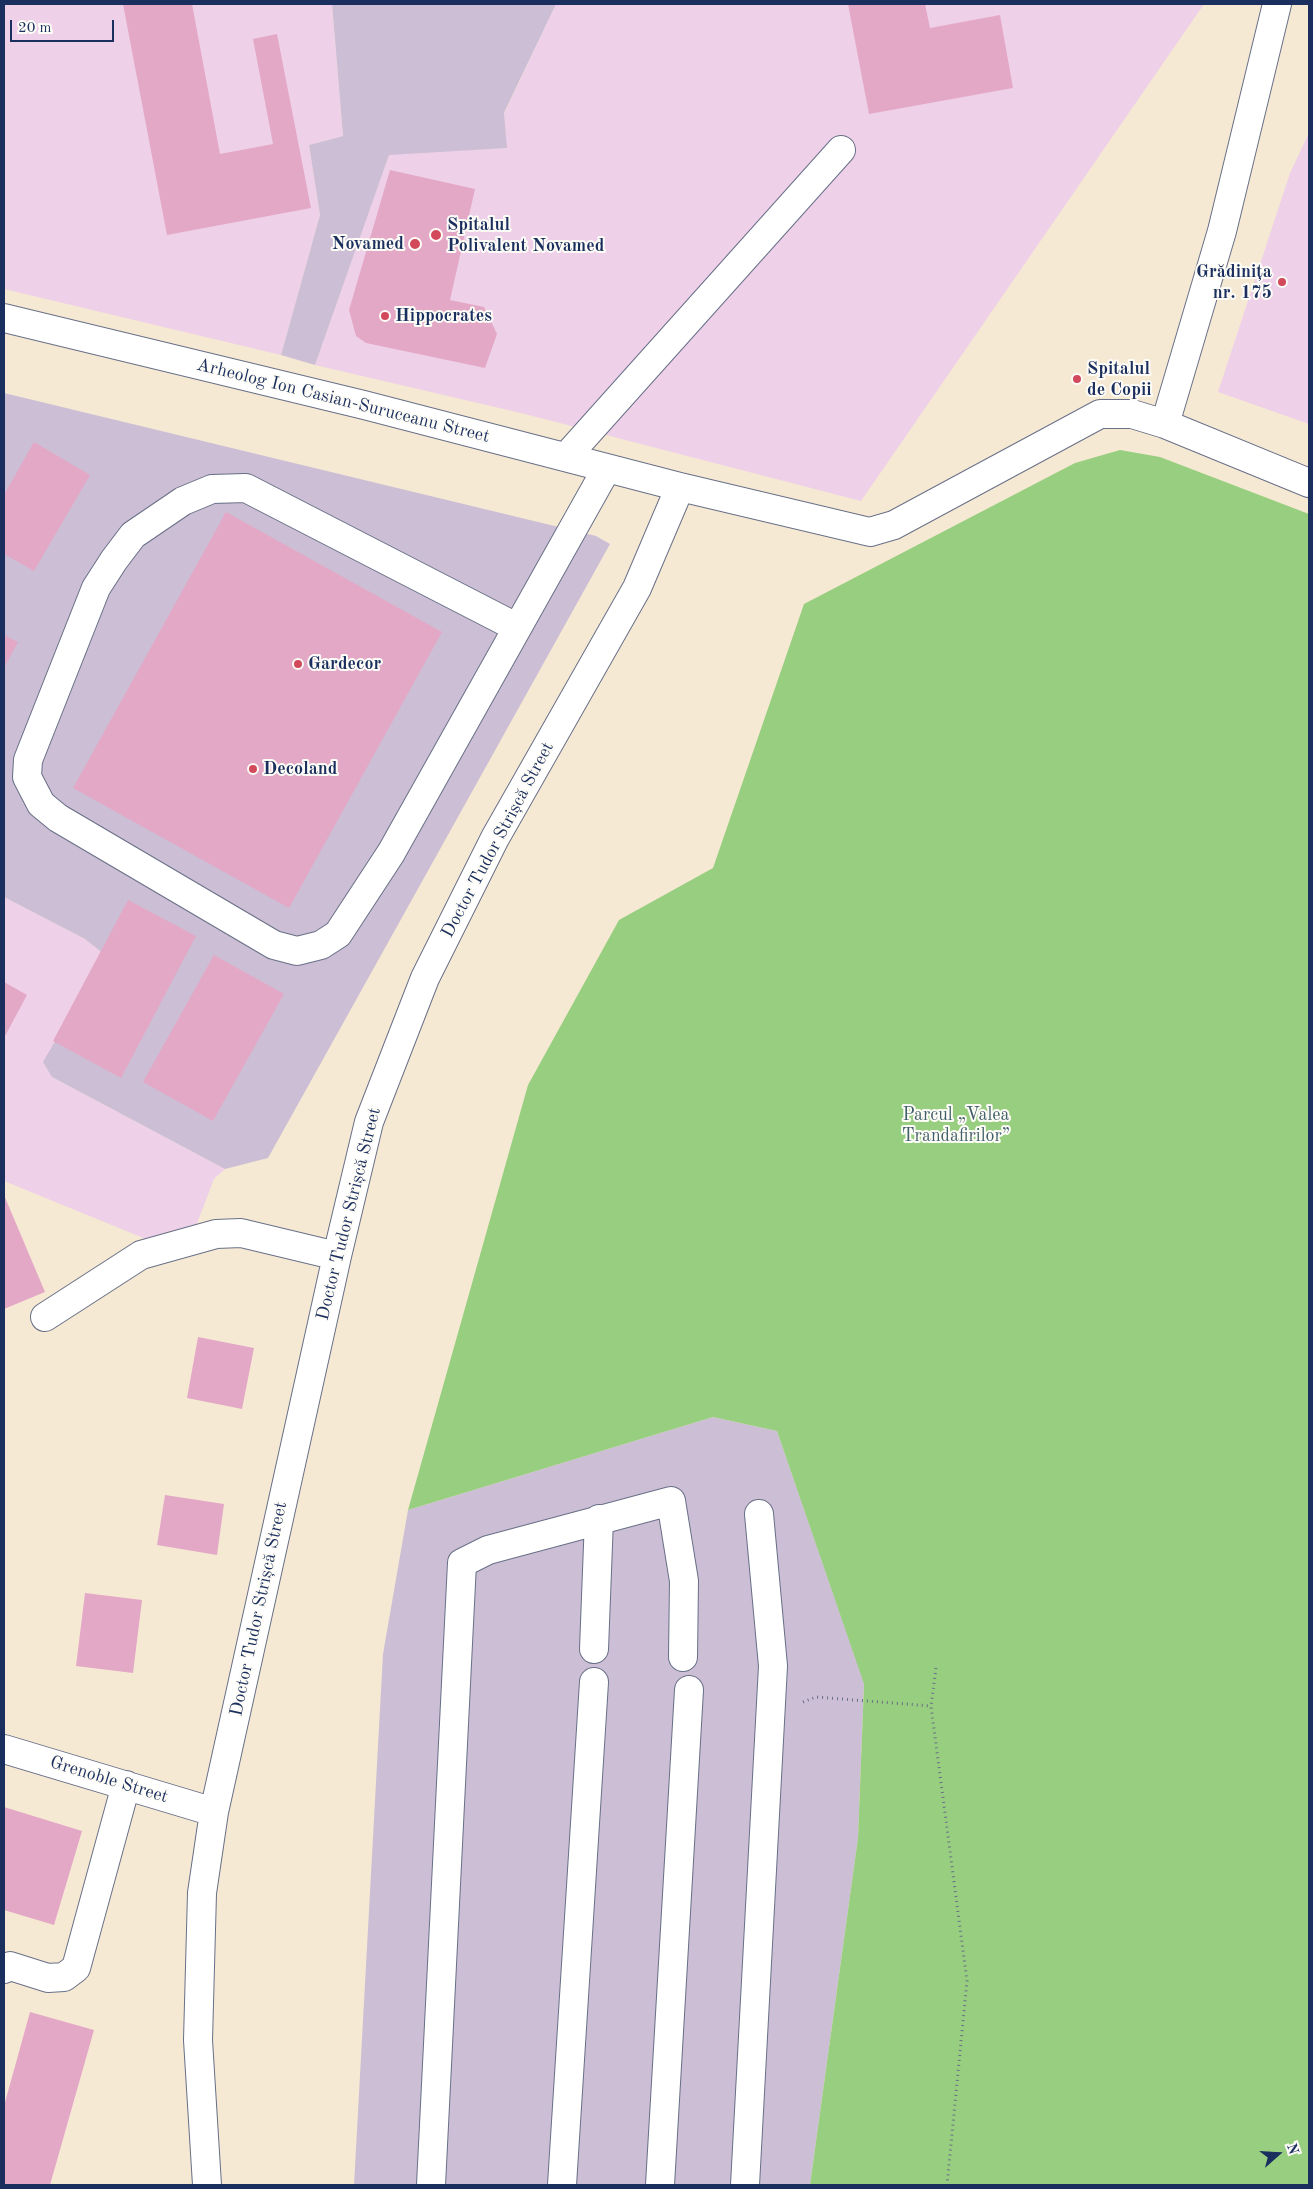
<!DOCTYPE html>
<html>
<head>
<meta charset="utf-8">
<style>
	body { margin:0 }
	#map { position:relative; width:1313px; height:2189px; overflow:hidden; background:#f6e9d4; font-family:"Old Standard TT",serif }
	canvas { display:block }
	.frame { position:absolute; inset:0; border:5px solid #1b2f5e; pointer-events:none }
	.north { position:absolute; left:1253px; top:2129px; width:50px; height:50px; -webkit-text-stroke:4px #fdfcf7; paint-order:stroke; rotate:71deg; font-size:14px; font-weight:700; line-height:20px; text-align:center; color:#1b2f5e }
	.north::after { content:''; display:block; margin:auto; width:18px; height:22px; background:#1b2f5e; clip-path:polygon(50% 0,100% 100%,50% 72%,0 100%) }
	.scale { position:absolute; left:10px; top:20px; width:104px; height:22px; box-sizing:border-box; border:2px solid #1b2f5e; border-top:0; padding-left:6px; font-size:15px; line-height:18px; white-space:nowrap; color:#1b2f5e; -webkit-text-stroke:4px #fdfcf7; paint-order:stroke }
</style>
</head>
<body>
<div id="map">
<canvas width="1313" height="2189"></canvas>
<div class="frame"></div>
<div class="north">N</div>
<div class="scale">20 m</div>
</div>
<script>
const g = document.querySelector('canvas').getContext('2d');
g.lineJoin = 'round';
function paint(path, color) { g.fillStyle = color; g.fill(path, 'evenodd'); }
const toPath = rows => new Path2D(rows.map(r => 'M' + r).join(''));
function strokePath(path, color, width, dash) { g.strokeStyle = color; g.lineWidth = width; g.lineCap = dash ? 'butt' : 'round'; g.setLineDash(dash || []); g.stroke(path); }
function write(font, color, halo, rows, align = 'center') {
  g.font = font + ' "Old Standard TT",serif'; g.lineWidth = 4; g.setLineDash([]); g.textBaseline = 'middle'; g.strokeStyle = halo; g.fillStyle = color; for (const [text, x, y, turn = 0] of rows) {
    g.save(); g.translate(x, y); g.rotate((+turn || 0) * Math.PI / 180); g.textAlign = isNaN(turn) ? turn : align; if (halo) g.strokeText(text, 0, 0); g.fillText(text, 0, 0); g.restore();
  }
}
paint(toPath([
	[4,4,332,4,343,136,309,145,320,215,281,355,4,289],
	[556,4,1204,4,861,501,525,414,315,365,389,154,506,148,504,114],
	[1309,133,1309,424,1218,392,1290,173],
	[4,897,85,939,105,955,52,1077,225,1169,214,1179,185,1255,4,1181]
]), '#eed0e8');
paint(toPath([
	[332,4,556,4,504,113,507,148,389,155,315,365,281,355,320,215,309,145,343,136],
	[4,393,596,536,610,544,268,1158,225,1169,52,1077,43,1062,105,955,85,939,4,897],
	[713,1417,777,1431,864,1683,858,1838,810,2185,354,2185,383,1654,408,1510]
]), '#ccbed4');
paint(toPath([
	[1120,450,1160,457,1309,514,1309,2185,810,2185,858,1838,864,1684,777,1431,713,1417,408,1510,528,1085,619,920,713,868,804,604,1075,463]
]), '#98ce7f');
paint(toPath([
	[123,4,192,4,220,154,273,144,253,39,277,34,311,208,167,235],
	[848,4,925,4,930,28,1000,15,1013,88,869,114],
	[390,170,475,189,450,300,484,307,497,334,485,368,366,343,356,336,349,310],
	[34,442,90,475,34,571,4,554,4,495],
	[226,512,442,632,289,908,73,788],
	[4,635,18,642,4,668],
	[128,900,196,936,121,1078,53,1041],
	[214,955,284,994,213,1121,143,1082],
	[4,982,27,995,4,1038],
	[4,1195,45,1292,4,1309],
	[198,1337,254,1348,242,1409,187,1398],
	[165,1495,224,1504,217,1555,157,1545],
	[85,1593,142,1600,133,1673,76,1666],
	[4,1807,82,1831,54,1925,4,1910],
	[30,2012,94,2030,50,2185,4,2185,4,2106]
]), '#e4a8c7');
const minor = toPath([
	[4,318,364,405,680,487,870,532,894,525,1100,414,1132,414,1165,424,1309,483],
	[1165,424,1222,231,1277,4],
	[566,457,841,150],
	[516,627,246,488,212,489,183,501,133,535,114,560,96,588,28,760,27,777,41,804,58,818,274,945,297,951,321,945,338,934,391,853,607,468],
	[45,1317,141,1255,216,1234,241,1233,337,1256],
	[594,1649,599,1519],
	[4,1749,214,1812],
	[4,1969,10,1966,48,1978,64,1977,76,1968,126,1785],
	[207,2185,198,2040,202,1893,214,1812,337,1256,369,1122,425,978,495,838,637,588,680,487],
	[431,2185,462,1563,488,1550,671,1501,684,1581,683,1657],
	[562,2185,594,1682],
	[660,2185,689,1690],
	[745,2185,773,1666,759,1514]
]);
strokePath(minor, '#687087', 30);
strokePath(toPath([
	[936,1668,931,1706,967,1981,947,2185],
	[803,1702,816,1697,931,1706]
]), '#687087', 3, [1, 4]);
strokePath(minor, '#fff', 28);
for (const [x, y, r, color] of [
	[436,235,6,"#d1495b"],
	[415,244,6,"#d1495b"],
	[1282,282,5,"#d1495b"],
	[385,316,5,"#d1495b"],
	[1077,379,5,"#d1495b"],
	[298,664,5,"#d1495b"],
	[253,769,5,"#d1495b"]
]) { const dot = new Path2D(); dot.arc(x, y, r, 0, 2 * Math.PI); g.fillStyle = color; g.fill(dot); strokePath(dot, '#fdfcf7', 2); }
write('bold 18px', '#1b2f5e', '#fdfcf7', [
	["Spitalul",447,225],
	["Polivalent Novamed",447,246],
	["Novamed",404,244,"right"],
	["Grădinița",1272,272,"right"],
	["nr. 175",1272,293,"right"],
	["Hippocrates",395,316],
	["Spitalul",1087,369],
	["de Copii",1087,390],
	["Gardecor",308,664],
	["Decoland",263,769]
], 'left');
write('18px', '#1b2f5e', '#fdfcf7', [
	["Arheolog Ion Casian-Suruceanu Street",343,401,14],
	["Doctor Tudor Strișcă Street",498,840,-62],
	["Doctor Tudor Strișcă Street",349,1214,-76],
	["Doctor Tudor Strișcă Street",259,1609,-78],
	["Grenoble Street",109,1780,17]
]);
write('18px', '#405f68', '#fdfcf7', [
	["Parcul „Valea",956,1115],
	["Trandafirilor”",956,1136]
]);
</script>
</body>
</html>
